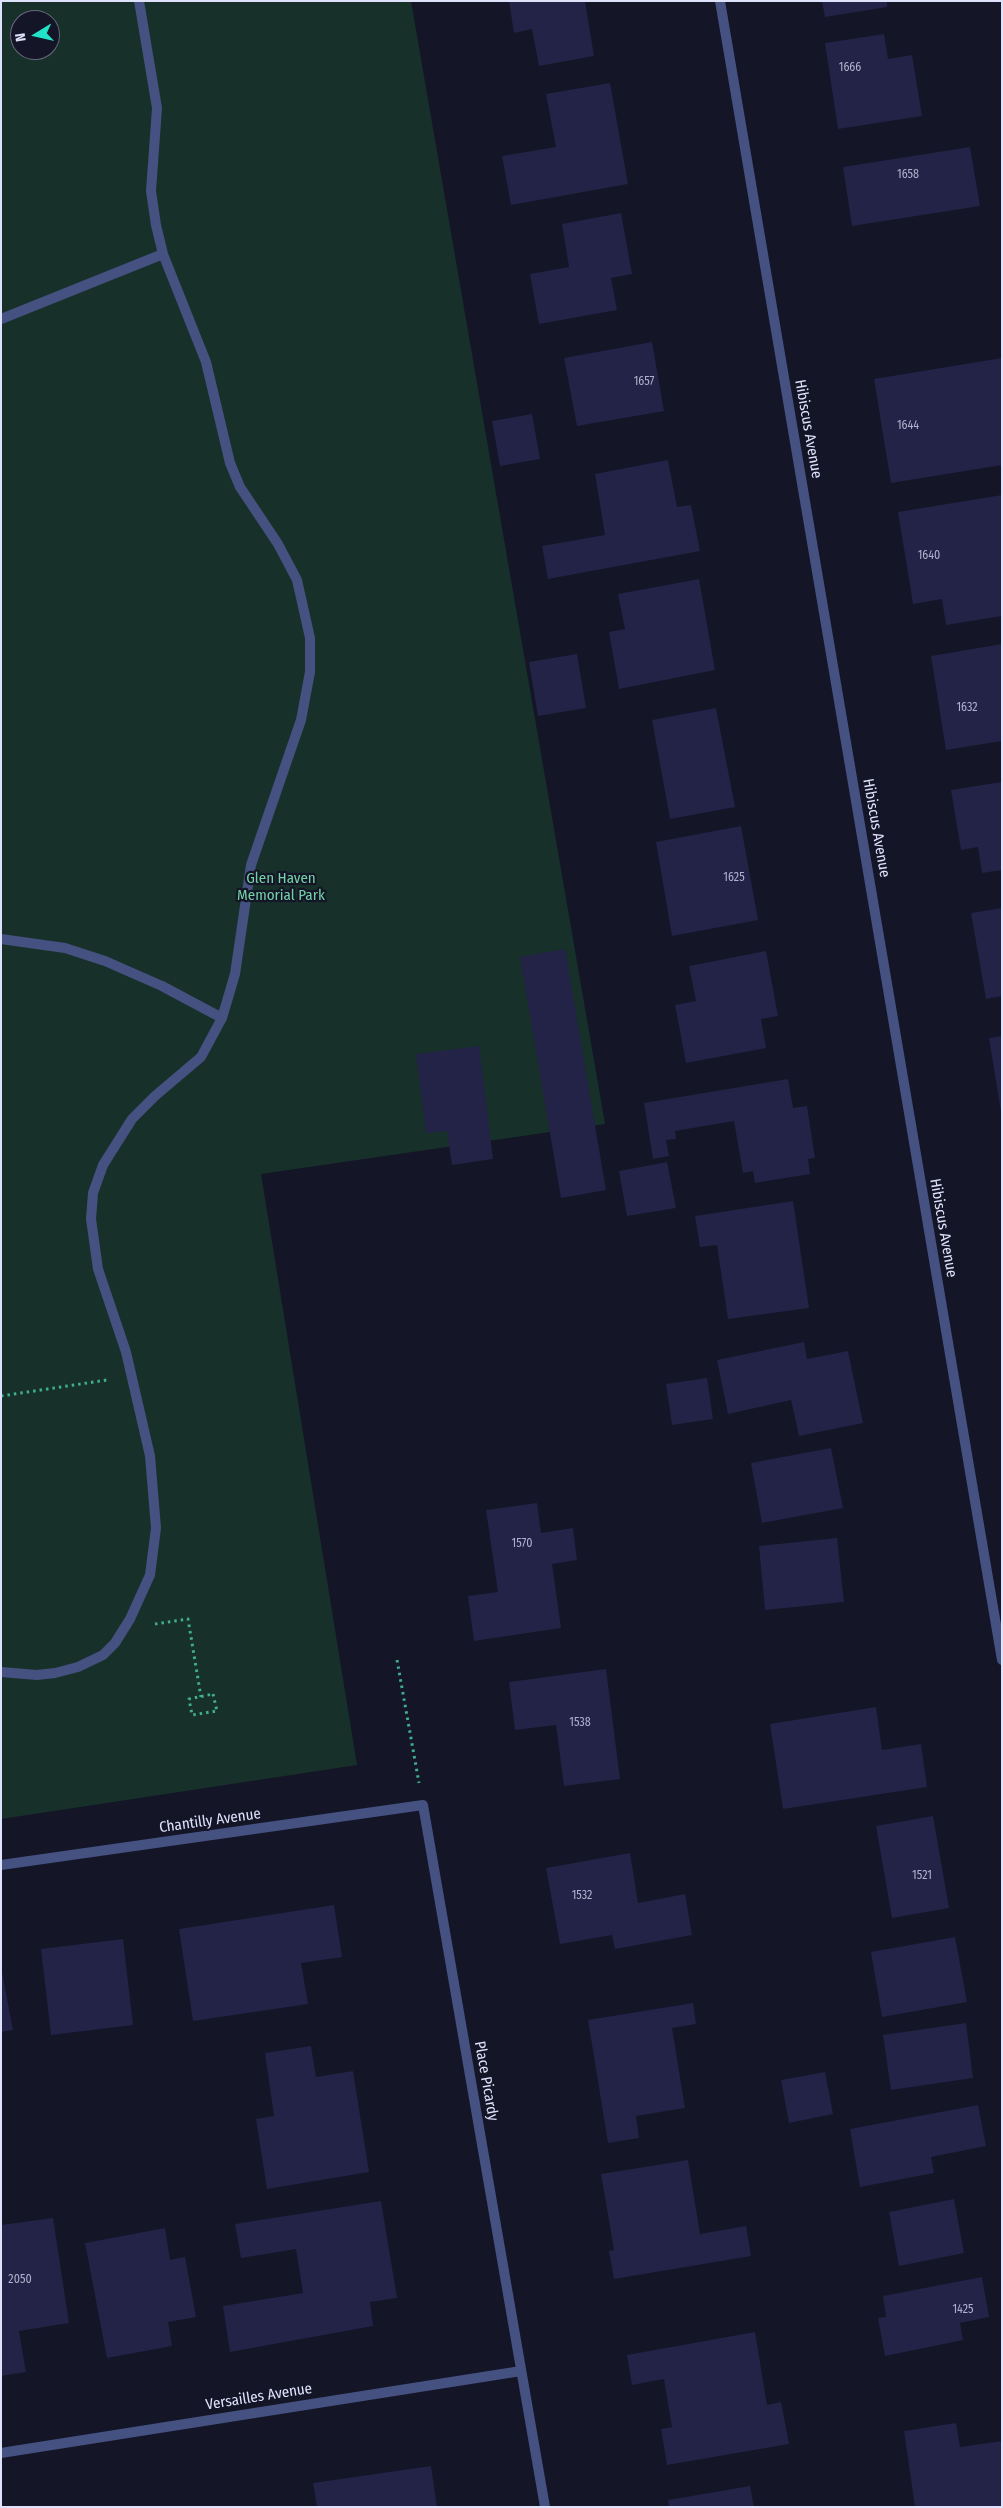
<!DOCTYPE html>
<html>
<head>
<meta charset="utf-8">
<style>
	body { margin:0 }
	#map { position:relative; width:1003px; height:2508px; overflow:hidden; background:#141527; font-family:"Fira Sans Condensed",sans-serif }
	canvas { display:block }
	.frame { position:absolute; inset:0; border:2px solid #dee2fb; pointer-events:none }
	.north { position:absolute; left:10px; top:10px; width:50px; height:50px; box-sizing:border-box; background:#141527; border:1px solid #65677c; border-radius:50%; rotate:261deg; font-size:14px; font-weight:700; line-height:20px; text-align:center; color:#dee2fb }
	.north::after { content:''; display:block; margin:auto; width:18px; height:22px; background:#22e3c8; clip-path:polygon(50% 0,100% 100%,50% 72%,0 100%) }
</style>
</head>
<body>
<div id="map">
<canvas width="1003" height="2508"></canvas>
<div class="frame"></div>
<div class="north">N</div>
</div>
<script>
const g = document.querySelector('canvas').getContext('2d');
g.lineJoin = 'round';
function paint(path, color) { g.fillStyle = color; g.fill(path, 'evenodd'); }
const toPath = rows => new Path2D(rows.map(r => 'M' + r).join(''));
function strokePath(path, color, width, dash) { g.strokeStyle = color; g.lineWidth = width; g.lineCap = dash ? 'butt' : 'round'; g.setLineDash(dash || []); g.stroke(path); }
function write(font, color, halo, rows, align = 'center') {
  g.font = font + ' "Fira Sans Condensed",sans-serif'; g.lineWidth = 4.5; g.setLineDash([]); g.textBaseline = 'middle'; g.strokeStyle = halo; g.fillStyle = color; for (const [text, x, y, turn = 0] of rows) {
    g.save(); g.translate(x, y); g.rotate((+turn || 0) * Math.PI / 180); g.textAlign = isNaN(turn) ? turn : align; if (halo) g.strokeText(text, 0, 0); g.fillText(text, 0, 0); g.restore();
  }
}
paint(toPath([
	[1,1,411,1,605,1124,261,1174,357,1765,1,1819],
	[20,20,50,20,50,50,20,50]
]), '#17312a');
paint(toPath([
	[509,1,585,1,594,56,539,66,532,29,514,33],
	[822,1,887,1,887,7,825,17],
	[884,34,888,59,912,55,922,116,838,129,825,43],
	[610,83,628,184,511,205,502,156,556,147,546,94],
	[970,147,980,206,852,226,843,167],
	[621,213,632,274,611,278,617,310,539,324,530,274,569,267,562,224],
	[652,342,664,411,577,426,564,358],
	[1002,358,1002,465,891,483,874,379],
	[532,414,540,459,500,466,492,421],
	[668,460,677,507,691,505,700,551,548,579,542,546,605,535,595,474],
	[1002,495,1002,616,946,625,942,599,913,604,898,512],
	[699,579,715,670,619,689,609,632,625,629,618,594],
	[1002,644,1002,741,946,750,931,656],
	[577,654,586,708,538,716,529,662],
	[716,708,735,807,670,819,652,720],
	[1002,782,1002,870,982,873,978,847,961,850,951,790],
	[741,826,758,920,672,936,656,842],
	[1002,908,1002,996,986,999,971,913],
	[565,949,606,1190,561,1198,520,957],
	[766,951,778,1016,761,1019,766,1048,686,1063,675,1005,696,1001,689,966],
	[1002,1036,1002,1112,1001,1112,989,1038],
	[479,1046,493,1159,452,1165,447,1131,426,1133,416,1054],
	[788,1079,793,1108,807,1106,815,1158,808,1159,810,1174,755,1183,753,1171,743,1173,734,1121,675,1131,676,1139,666,1140,669,1156,653,1159,644,1103],
	[667,1162,676,1208,627,1216,619,1171],
	[793,1201,809,1308,728,1319,717,1245,700,1247,695,1216],
	[804,1342,807,1359,848,1351,863,1423,799,1436,791,1400,728,1414,717,1360],
	[707,1378,713,1419,672,1425,666,1384],
	[831,1448,843,1508,762,1523,751,1463],
	[537,1503,541,1533,573,1528,577,1560,552,1564,561,1628,474,1641,468,1596,498,1592,486,1510],
	[837,1538,844,1602,765,1610,759,1546],
	[606,1669,620,1779,564,1786,556,1725,515,1730,509,1682],
	[876,1707,882,1750,921,1744,927,1787,783,1809,770,1724],
	[933,1816,949,1908,892,1918,876,1826],
	[630,1853,638,1903,685,1894,692,1935,615,1949,612,1935,560,1944,546,1868],
	[334,1905,342,1957,301,1963,308,2004,193,2021,179,1929],
	[955,1937,967,2002,882,2017,871,1952],
	[123,1939,133,2025,51,2035,41,1949],
	[2,1972,13,2030,1,2032,1,1973],
	[693,2003,696,2024,672,2028,685,2108,636,2116,639,2138,608,2143,588,2020],
	[966,2023,973,2078,891,2090,883,2035],
	[311,2046,316,2077,353,2071,369,2172,267,2189,256,2119,274,2116,265,2053],
	[825,2072,833,2114,789,2123,781,2080],
	[978,2105,986,2146,931,2157,934,2173,860,2187,850,2129],
	[688,2160,700,2234,746,2226,751,2256,614,2279,609,2251,614,2250,601,2174],
	[954,2199,964,2253,899,2266,889,2212],
	[381,2201,397,2298,370,2302,373,2326,230,2352,223,2306,303,2293,296,2249,241,2258,235,2224],
	[53,2218,69,2323,19,2331,26,2372,1,2376,1,2225],
	[165,2228,170,2260,185,2257,196,2317,168,2322,172,2346,107,2358,85,2243],
	[982,2277,989,2317,960,2323,963,2340,885,2356,878,2318,886,2317,883,2296],
	[755,2332,767,2405,781,2402,789,2444,667,2465,661,2429,672,2427,664,2379,632,2385,627,2355],
	[956,2423,960,2447,1002,2441,1002,2507,915,2507,904,2431],
	[431,2466,437,2507,317,2507,313,2483],
	[750,2486,754,2507,669,2507,668,2500]
]), '#222346');
strokePath(toPath([
	[1,1396,107,1380],
	[155,1624,188,1619,201,1697],
	[397,1660,419,1783],
	[213,1694,217,1711,192,1715,189,1699,213,1694]
]), '#40ad8c', 3, [2.5, 4]);
strokePath(toPath([
	[1,319,163,254],
	[1,939,65,948,105,961,162,986,222,1018],
	[1,1672,37,1675,55,1673,78,1667,103,1655,115,1643,130,1619,150,1575,156,1528,150,1456,126,1352,98,1269,91,1219,93,1193,103,1165,132,1119,155,1096,201,1057,222,1018,235,974,251,865,301,720,310,672,310,638,297,580,278,544,240,487,230,463,206,362,163,254,156,225,151,191,157,108,139,1]
]), '#445181', 10);
strokePath(toPath([
	[720,1,1002,1660],
	[1,1865,423,1805,545,2507],
	[1,2453,521,2371]
]), '#445181', 10);
write('12px', '#afb2ce', null, [
	["1666",850,68],
	["1658",908,175],
	["1657",644,382],
	["1644",908,426],
	["1640",929,556],
	["1632",967,708],
	["1625",734,878],
	["1570",522,1544],
	["1538",580,1723],
	["1521",922,1876],
	["1532",582,1896],
	["2050",20,2280],
	["1425",963,2310]
]);
write('15px', '#dee2fb', '#141527', [
	["Hibiscus Avenue",808,429,80],
	["Hibiscus Avenue",876,828,80],
	["Hibiscus Avenue",943,1228,80],
	["Chantilly Avenue",210,1821,-8],
	["Place Picardy",486,2081,80],
	["Versailles Avenue",259,2397,-9]
]);
write('15px', '#72d3a4', '#141527', [
	["Glen Haven",281,879],
	["Memorial Park",281,896]
]);
</script>
</body>
</html>
